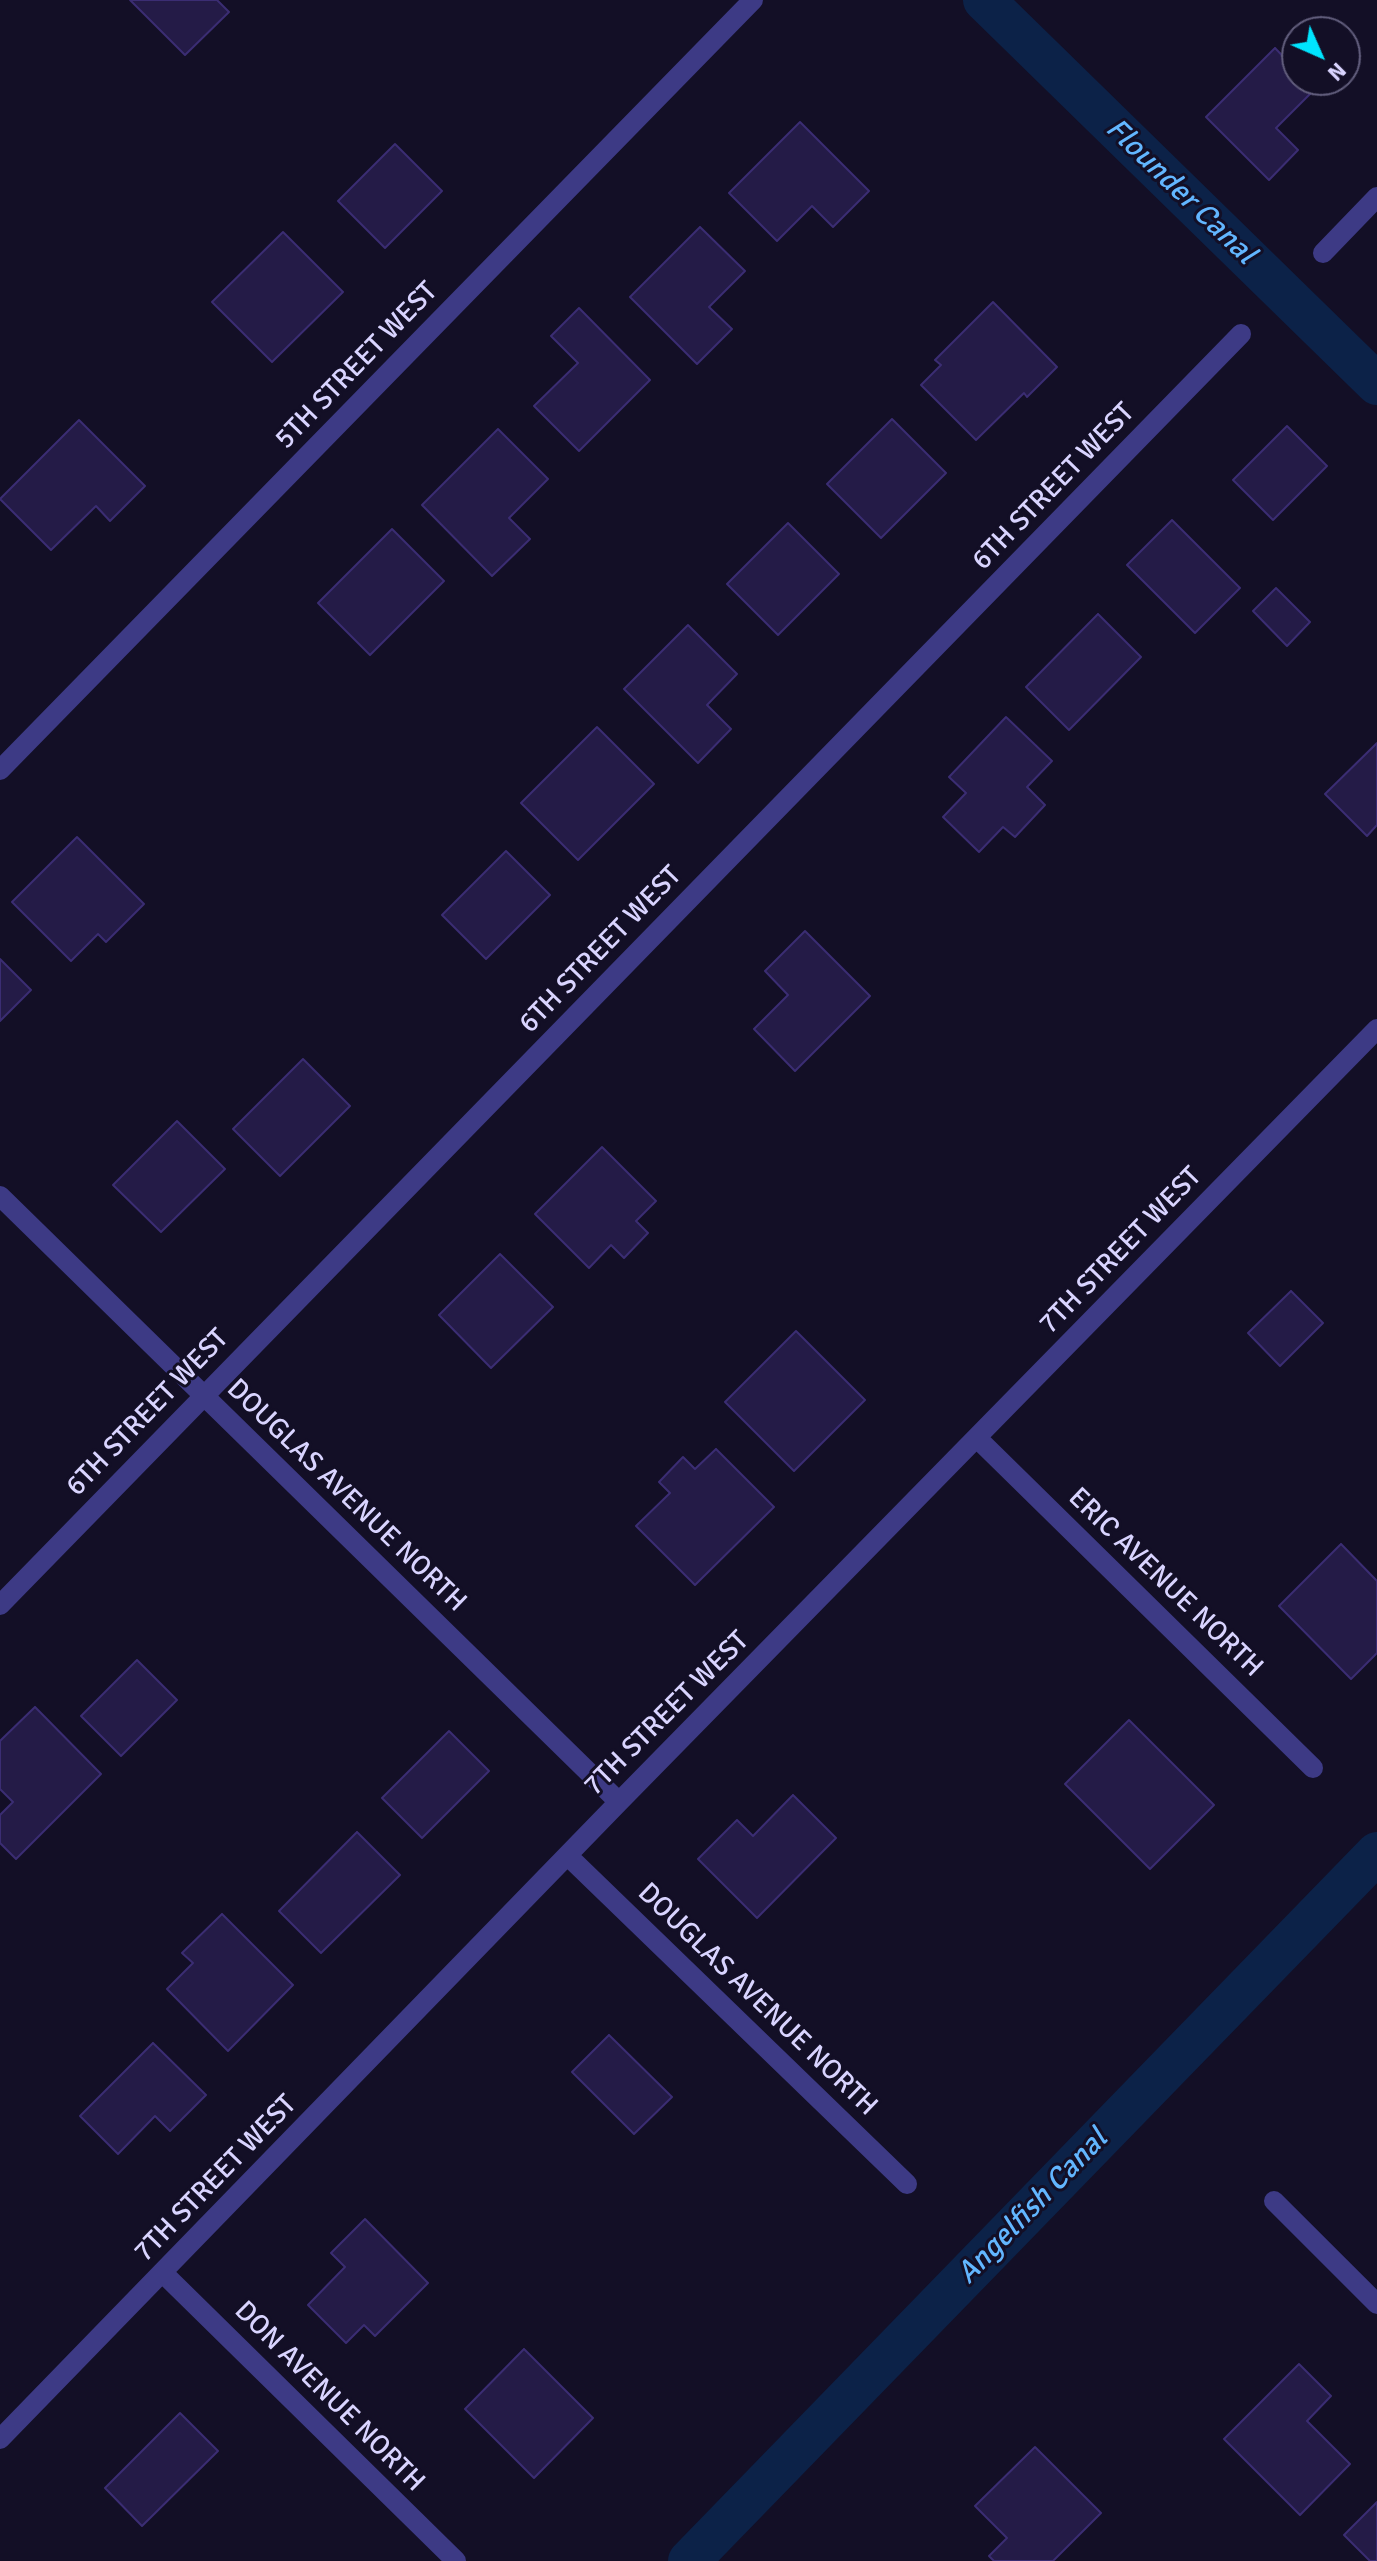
<!DOCTYPE html>
<html>
<head>
<meta charset="utf-8">
<style>
	body { margin:0 }
	#map { position:relative; width:1377px; height:2561px; overflow:hidden; background:#130f26; font-family:Signika,sans-serif }
	canvas { display:block }
	.north { position:absolute; left:1281px; top:16px; width:80px; height:80px; box-sizing:border-box; background:#130f26; border:2px solid #625e7d; border-radius:50%; rotate:135deg; font-size:22px; font-weight:700; line-height:32px; text-align:center; color:#d9d4ff }
	.north::after { content:''; display:block; margin:auto; width:28px; height:36px; background:#00e5ff; clip-path:polygon(50% 0,100% 100%,50% 72%,0 100%) }
</style>
</head>
<body>
<div id="map">
<canvas width="1377" height="2561"></canvas>
<div class="north">N</div>
</div>
<script>
const g = document.querySelector('canvas').getContext('2d');
g.lineJoin = 'round';
const toPath = rows => new Path2D(rows.map(r => 'M' + r).join(''));
function strokePath(path, color, width, dash) { g.strokeStyle = color; g.lineWidth = width; g.lineCap = dash ? 'butt' : 'round'; g.setLineDash(dash || []); g.stroke(path); }
function paint(path, color) { g.fillStyle = color; g.fill(path, 'evenodd'); }
function write(font, color, halo, rows, align = 'center') {
  g.font = font + ' Signika,sans-serif'; g.lineWidth = 6; g.setLineDash([]); g.textBaseline = 'middle'; g.strokeStyle = halo; g.fillStyle = color; for (const [text, x, y, turn = 0] of rows) {
    g.save(); g.translate(x, y); g.rotate((+turn || 0) * Math.PI / 180); g.textAlign = isNaN(turn) ? turn : align; if (halo) g.strokeText(text, 0, 0); g.fillText(text, 0, 0); g.restore();
  }
}
strokePath(toPath([
	[984,0,1377,384],
	[689,2561,1377,1853]
]), '#0c2248', 42);
const building = toPath([
	[130,0,217,0,229,12,185,55,130,0],
	[1275,48,1297,71,1297,80,1306,80,1315,89,1276,128,1298,150,1269,180,1206,117,1275,48],
	[800,122,869,191,833,227,812,206,777,241,729,193,800,122],
	[395,144,442,191,385,248,338,201,395,144],
	[700,227,745,271,709,307,732,329,697,364,630,297,700,227],
	[283,232,343,292,272,362,212,302,283,232],
	[993,302,1057,367,1027,397,1024,393,976,440,921,385,941,365,935,360,993,302],
	[579,308,650,380,579,451,534,406,578,363,551,336,579,308],
	[892,419,946,473,881,538,827,484,892,419],
	[79,420,145,486,110,521,96,506,51,550,0,499,79,420],
	[1287,426,1327,466,1273,520,1233,480,1287,426],
	[498,429,548,479,509,518,530,539,492,576,422,505,498,429],
	[1172,520,1240,588,1195,633,1127,565,1172,520],
	[788,523,839,574,778,635,727,584,788,523],
	[392,529,444,581,370,655,318,603,392,529],
	[1276,588,1310,622,1287,646,1253,611,1276,588],
	[1098,614,1141,657,1069,730,1026,687,1098,614],
	[688,625,737,674,707,705,731,729,698,763,624,689,688,625],
	[1006,717,1052,761,1027,787,1045,805,1015,837,1003,827,979,852,943,817,966,793,949,777,1006,717],
	[597,727,654,784,578,860,521,803,597,727],
	[1377,743,1377,825,1367,836,1325,794,1377,743],
	[77,837,144,904,106,942,98,934,71,961,12,902,77,837],
	[506,851,550,895,486,959,442,915,506,851],
	[805,931,870,996,795,1071,754,1029,788,995,765,971,805,931],
	[0,959,31,990,0,1021,0,959],
	[303,1059,350,1106,280,1176,233,1129,303,1059],
	[177,1121,225,1169,161,1232,113,1185,177,1121],
	[602,1147,656,1201,636,1221,648,1233,624,1258,611,1245,589,1268,535,1214,602,1147],
	[500,1254,553,1307,491,1368,439,1315,500,1254],
	[1291,1291,1323,1323,1280,1366,1248,1333,1291,1291],
	[796,1331,865,1400,794,1471,725,1402,796,1331],
	[716,1449,774,1507,695,1585,636,1526,670,1493,659,1482,683,1457,695,1469,716,1449],
	[1341,1544,1377,1581,1377,1653,1351,1679,1279,1606,1341,1544],
	[137,1660,177,1700,121,1756,81,1716,137,1660],
	[35,1707,101,1774,16,1859,0,1843,0,1815,13,1802,0,1789,0,1741,35,1707],
	[1129,1720,1214,1805,1150,1869,1065,1784,1129,1720],
	[449,1731,489,1771,422,1838,382,1798,449,1731],
	[793,1795,836,1838,757,1918,698,1859,737,1820,753,1836,793,1795],
	[357,1832,400,1875,321,1953,279,1911,357,1832],
	[222,1914,293,1985,228,2051,167,1989,193,1963,182,1953,222,1914],
	[609,2035,672,2097,634,2134,572,2072,609,2035],
	[153,2043,206,2095,170,2131,155,2116,118,2154,80,2116,153,2043],
	[365,2219,428,2283,375,2336,364,2325,346,2343,308,2305,345,2267,331,2253,365,2219],
	[524,2349,593,2418,534,2478,465,2409,524,2349],
	[1299,2364,1331,2396,1307,2421,1350,2464,1300,2515,1224,2439,1299,2364],
	[180,2413,218,2451,142,2526,105,2488,180,2413],
	[1035,2447,1101,2513,1053,2561,994,2561,989,2556,1007,2538,975,2506,1035,2447],
	[1377,2502,1377,2561,1370,2561,1344,2535,1377,2502]
]);
paint(building, '#241b47');
strokePath(building, '#3b2d73', 2);
strokePath(toPath([
	[1323,253,1377,197],
	[0,770,753,0],
	[0,1196,619,1802],
	[978,1439,1313,1768],
	[0,1605,1241,334],
	[568,1856,907,2184],
	[1274,2201,1377,2304],
	[163,2273,456,2561],
	[0,2439,619,1802,1377,1029]
]), '#3d3a85', 20);
write('28px', '#d9d4ff', '#130f26', [
	["5TH STREET WEST",357,366,-46],
	["6TH STREET WEST",1054,487,-46],
	["6TH STREET WEST",601,950,-46],
	["7TH STREET WEST",1121,1251,-46],
	["6TH STREET WEST",148,1413,-46],
	["DOUGLAS AVENUE NORTH",346,1496,44],
	["ERIC AVENUE NORTH",1165,1583,44],
	["7TH STREET WEST",667,1714,-45],
	["DOUGLAS AVENUE NORTH",757,2000,44],
	["7TH STREET WEST",216,2179,-46],
	["DON AVENUE NORTH",329,2397,45]
]);
write('italic 30px', '#62b6ff', '#130f26', [
	["Flounder Canal",1180,192,44],
	["Angelfish Canal",1033,2207,-46]
]);
</script>
</body>
</html>
